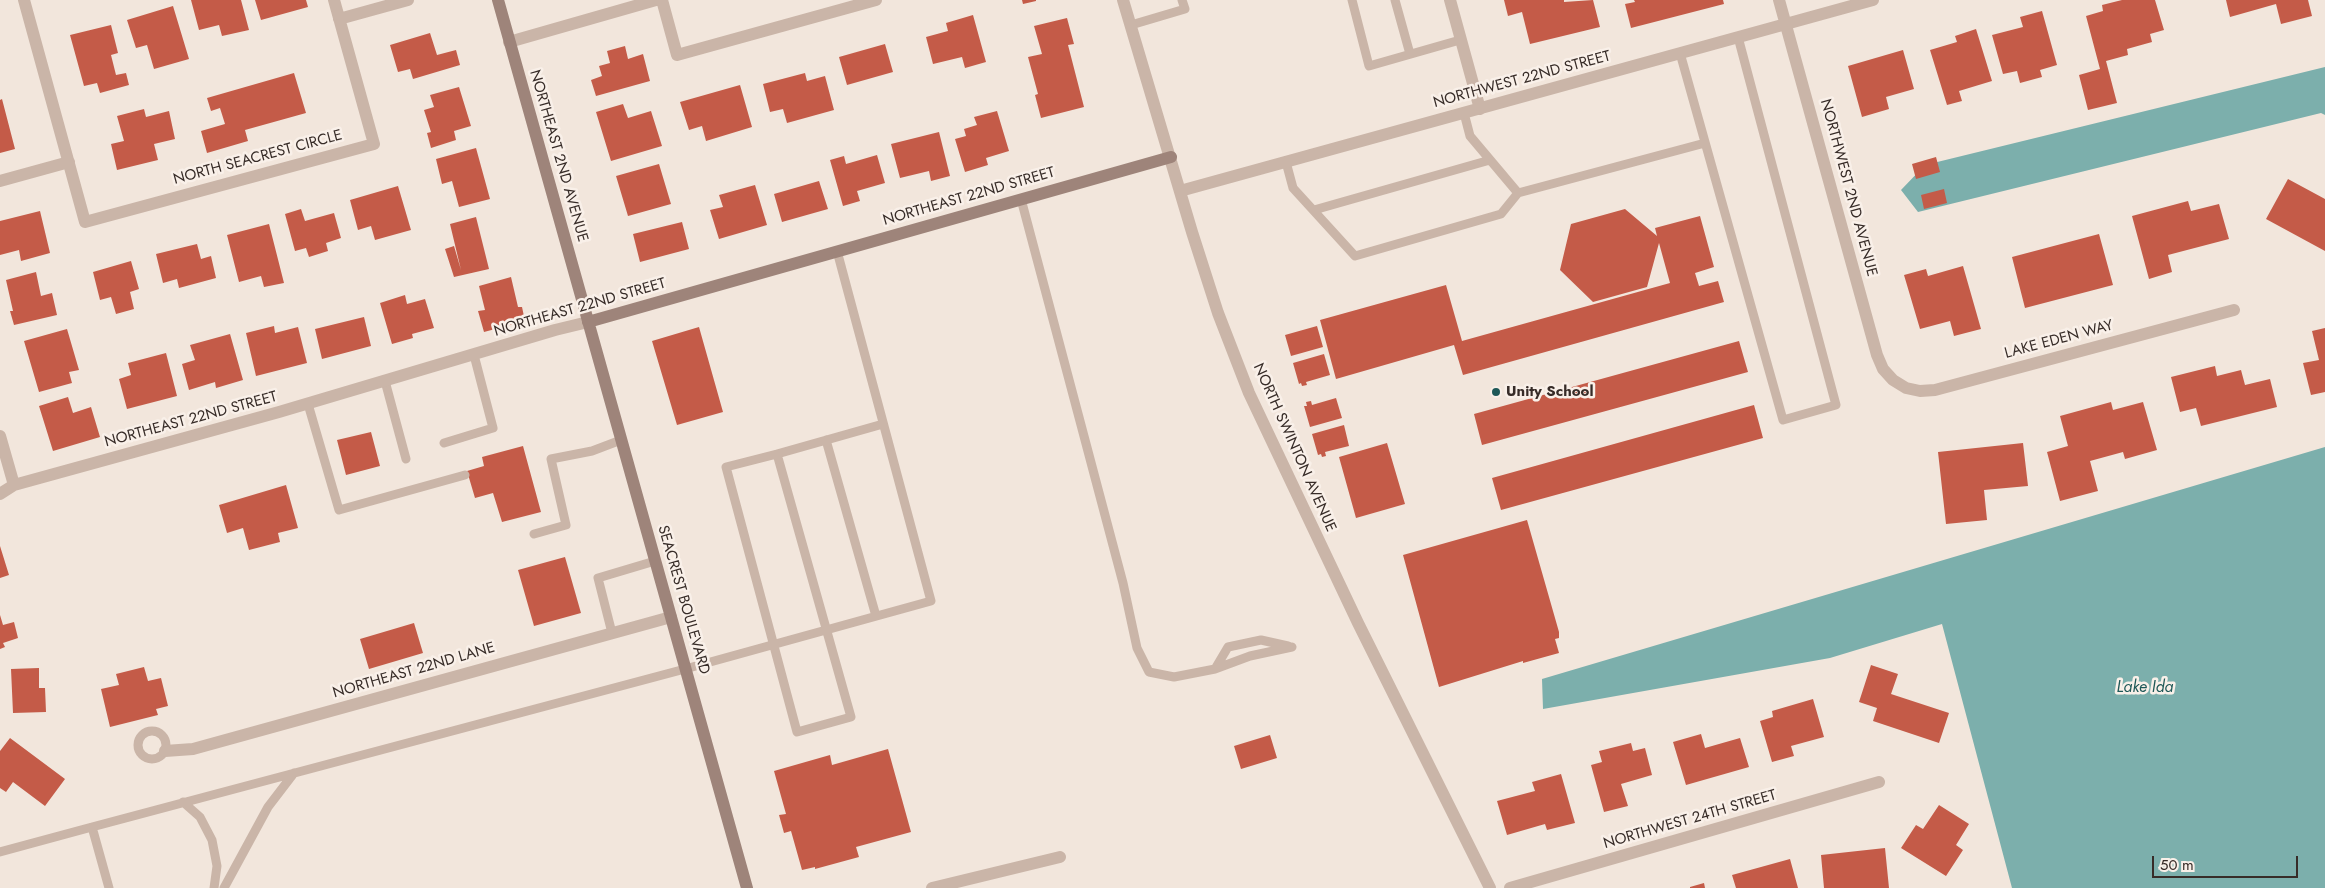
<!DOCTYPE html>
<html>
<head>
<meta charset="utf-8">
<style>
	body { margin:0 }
	#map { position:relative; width:2325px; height:888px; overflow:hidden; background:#f2e6dc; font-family:Jost,sans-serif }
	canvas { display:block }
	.scale { position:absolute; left:2152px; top:856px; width:146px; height:22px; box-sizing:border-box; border:2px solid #372c28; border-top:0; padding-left:6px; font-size:15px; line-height:18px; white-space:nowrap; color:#372c28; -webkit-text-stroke:4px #f9f0e9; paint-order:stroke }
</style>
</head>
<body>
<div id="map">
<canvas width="2325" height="888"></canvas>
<div class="scale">50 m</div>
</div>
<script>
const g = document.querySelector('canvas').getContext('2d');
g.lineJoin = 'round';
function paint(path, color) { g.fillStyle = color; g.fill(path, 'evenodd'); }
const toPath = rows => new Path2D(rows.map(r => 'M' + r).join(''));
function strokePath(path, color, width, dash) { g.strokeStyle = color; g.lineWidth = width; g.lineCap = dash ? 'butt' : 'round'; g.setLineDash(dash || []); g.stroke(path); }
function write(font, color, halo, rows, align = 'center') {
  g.font = font + ' Jost,sans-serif'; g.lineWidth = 5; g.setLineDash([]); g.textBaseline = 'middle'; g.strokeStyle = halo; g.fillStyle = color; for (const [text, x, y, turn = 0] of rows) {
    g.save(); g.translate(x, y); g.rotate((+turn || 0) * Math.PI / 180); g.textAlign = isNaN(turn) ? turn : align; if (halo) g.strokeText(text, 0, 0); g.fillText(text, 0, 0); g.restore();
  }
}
paint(toPath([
	[2325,67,2325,115,2321,113,1918,212,1901,190,1925,165],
	[2325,447,2325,888,2012,888,1942,624,1830,658,1543,709,1542,679]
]), '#7cafac');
paint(toPath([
	[191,0,241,0,249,30,222,36,219,25,199,30],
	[255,0,306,0,308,7,261,20],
	[1022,0,1036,0,1036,1,1023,4],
	[1504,0,1564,0,1564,2,1593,0,1600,27,1530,44,1522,12,1508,16],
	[1634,0,1723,0,1724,4,1631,28,1625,4,1635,2],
	[2122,0,2155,0,2164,30,2150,34,2152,42,2127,49,2128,55,2106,61,2117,103,2088,110,2079,75,2100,69,2086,16,2103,11,2102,5],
	[2226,0,2308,0,2312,16,2281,24,2276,4,2230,17],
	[173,6,189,59,154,69,147,45,136,48,127,20],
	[2042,11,2057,65,2040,70,2042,77,2020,83,2017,71,2003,74,1992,35,2023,27,2020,17],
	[973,15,986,62,965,68,962,57,933,64,926,37,948,31,946,23],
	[1067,18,1074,44,1068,45,1084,107,1041,118,1035,95,1038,94,1028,57,1042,54,1034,26],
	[111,25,118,53,111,55,116,75,126,73,129,85,100,93,97,83,84,86,70,35],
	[1976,29,1992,81,1959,91,1962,101,1947,105,1930,50,1957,42,1955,36],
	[430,33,437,55,456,50,460,65,413,79,410,69,398,72,390,45],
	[885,44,893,72,847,85,839,57],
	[625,46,628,59,643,54,650,81,596,96,591,80,602,76,599,66,610,63,607,51],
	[1903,50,1914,89,1886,97,1889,109,1862,117,1848,66],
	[294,73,306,113,245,130,248,141,207,153,201,131,225,124,220,108,211,111,207,98],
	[805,73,807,81,825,76,834,110,787,123,783,109,770,112,763,84],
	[740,85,752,127,706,141,702,126,689,130,680,102],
	[459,87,471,126,454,131,456,140,431,148,427,133,431,132,424,110,434,107,430,95],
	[2,99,15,149,0,153,0,100],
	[623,104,628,118,651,111,662,146,611,161,596,112],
	[144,109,146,117,169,111,175,139,154,144,158,160,117,170,111,144,124,141,117,116],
	[997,111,1009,151,986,158,988,165,965,172,955,139,966,136,964,129,977,125,974,117],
	[939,132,950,176,931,181,929,171,900,178,891,144],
	[476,148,490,199,459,207,452,181,442,184,436,159],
	[877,155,885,183,857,191,860,201,843,206,830,160,844,156,846,164],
	[1936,157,1940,172,1916,179,1912,164],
	[659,164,671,204,628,216,616,176],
	[2288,179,2325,199,2325,251,2266,219],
	[819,181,828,209,782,222,774,194],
	[755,185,767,225,719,239,710,210,723,207,719,195],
	[398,186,411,230,375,240,371,226,358,230,350,200],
	[1944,189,1947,203,1924,209,1921,195],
	[2188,201,2191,211,2219,204,2229,239,2168,255,2172,272,2149,279,2132,216],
	[301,209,305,221,334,213,341,238,326,243,328,251,309,257,306,248,295,251,285,214],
	[1625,209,1657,236,1655,228,1700,216,1714,267,1695,273,1699,286,1718,281,1724,302,1463,375,1454,345,1336,379,1320,320,1446,285,1462,341,1670,283,1659,243,1647,287,1593,302,1560,270,1571,224],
	[40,211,50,253,21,261,19,250,0,255,0,221],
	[476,217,489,269,454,277,445,249,454,246,461,270,450,224],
	[682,222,689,249,640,262,633,234],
	[269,224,284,283,264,287,261,276,239,282,227,235],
	[2099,234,2113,285,2025,308,2012,257],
	[197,244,201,259,211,256,216,278,179,288,177,279,163,283,156,254],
	[131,261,139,289,130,292,134,309,116,314,111,297,100,300,93,272],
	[1963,266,1981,329,1954,336,1950,321,1920,329,1904,275,1926,269,1928,276],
	[36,272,41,296,52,293,57,315,14,325,10,311,13,311,6,280],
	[511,277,518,307,522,307,525,321,484,332,478,311,485,310,479,286],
	[405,295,407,304,425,299,434,328,412,334,413,338,392,344,380,303],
	[364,317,371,346,322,359,315,329],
	[274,326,275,333,298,327,307,363,256,376,246,333],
	[1317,326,1323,347,1291,356,1285,335],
	[699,327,723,412,677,425,652,341],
	[2325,328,2325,392,2311,395,2303,363,2319,360,2312,331],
	[67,329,79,370,69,372,72,383,39,392,24,341],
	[230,334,243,380,216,388,215,382,189,390,182,364,195,360,190,345],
	[1739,341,1748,372,1482,445,1474,414],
	[166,353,177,396,127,409,119,379,131,375,128,363],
	[1324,354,1330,375,1306,382,1307,385,1302,386,1301,383,1299,384,1293,363],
	[2215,366,2217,376,2241,370,2245,385,2270,379,2277,407,2201,426,2196,408,2180,412,2171,377],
	[68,397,73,413,91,407,100,437,53,451,39,406],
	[1336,398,1342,418,1310,427,1304,406,1307,406,1306,402,1311,401,1312,405],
	[2111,402,2113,410,2143,402,2157,450,2125,459,2123,452,2090,461,2098,491,2060,501,2047,452,2068,446,2060,416],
	[1754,405,1763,438,1501,510,1492,478],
	[1344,425,1349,446,1325,452,1326,456,1322,457,1321,454,1318,455,1312,434],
	[371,432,380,466,346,475,337,440],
	[1387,443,1405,504,1356,518,1339,457],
	[2023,443,2028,486,1984,490,1987,520,1946,524,1938,452],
	[523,446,541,512,502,522,493,493,475,498,467,471,484,466,482,457],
	[286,485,298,528,278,533,280,542,249,550,243,528,227,533,219,505],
	[1527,520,1559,632,1559,638,1555,639,1559,653,1523,663,1523,661,1439,687,1403,555],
	[0,546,9,575,0,578],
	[565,557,581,613,534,626,518,570],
	[0,615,3,625,14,622,18,638,3,643,5,647,0,649],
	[414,623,423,653,369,669,360,639],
	[1871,665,1898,674,1891,694,1949,713,1939,743,1873,721,1877,708,1859,702],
	[144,667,148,681,161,678,168,706,156,709,158,715,110,727,101,689,119,685,116,674],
	[39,668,39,688,45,688,46,712,13,713,11,669],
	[1813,699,1824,737,1791,746,1794,756,1772,762,1760,721,1773,717,1772,711],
	[1701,734,1705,748,1740,738,1749,767,1686,785,1673,742],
	[1270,735,1277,758,1241,769,1234,746],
	[10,738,65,779,45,806,13,782,6,792,0,788,0,751],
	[1631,743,1633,751,1645,748,1652,775,1621,784,1628,806,1604,812,1591,765,1602,762,1599,751],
	[888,749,911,832,856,847,859,857,815,869,815,867,802,870,791,831,784,833,779,815,786,814,774,771,830,755,832,765],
	[1561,774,1575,823,1547,830,1545,824,1507,835,1497,801,1535,791,1532,782],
	[1939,805,1969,824,1956,845,1963,850,1946,876,1901,848,1916,825,1923,829],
	[1885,848,1889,888,1824,888,1821,855],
	[1790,859,1798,888,1736,888,1732,875],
	[1704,883,1705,888,1690,888,1690,887]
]), '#c45b48');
strokePath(toPath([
	[1352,0,1369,66,1460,40],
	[1395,0,1410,54],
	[1131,25,1185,9,1182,0],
	[1680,53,1783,420,1836,405,1738,37],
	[1464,113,1470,136,1518,193,1705,143],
	[1286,162,1293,188,1355,256,1501,214,1518,193],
	[1021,199,1123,583,1137,648,1149,672,1174,677,1215,669,1250,656,1292,647],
	[1314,210,1490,160],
	[385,381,406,459],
	[308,404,339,510,465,475],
	[826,440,876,616],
	[444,443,493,428,474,355],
	[777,454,726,467,797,732,851,717,777,454,883,424],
	[534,534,566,525,551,459,592,451,621,440],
	[612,633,598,578,655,561],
	[1215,669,1228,647,1261,640,1288,646],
	'138 745a14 14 0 1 1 28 0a14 14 0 1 1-28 0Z',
	[183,802,200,817,212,840,217,866,214,888],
	[0,852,92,827],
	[109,888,92,827,685,669,931,601,837,251],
	[224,888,268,807,294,773]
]), '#cab5a8', 9);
strokePath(toPath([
	[24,0,85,222,374,144,334,0],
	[662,0,677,55,876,0],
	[1123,0,1192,232,1218,313,1249,393,1358,623,1490,888],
	[1450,0,1480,109],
	[1779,0,1877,355,1883,369,1893,380,1906,388,1920,391,1935,390,2234,310],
	[339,19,408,0],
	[509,42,656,0],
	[0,181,69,162],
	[1180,191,1873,0],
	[0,436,14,485],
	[0,494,14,485,279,412,555,330,588,322],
	[165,751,193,749,671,617],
	[932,888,1060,857],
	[1510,888,1879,782]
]), '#cab5a8', 12);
strokePath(toPath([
	[498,0,747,888],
	[588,322,1171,157]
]), '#9e847a', 12);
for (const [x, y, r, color] of [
	[1496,392,5,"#1e5857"]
]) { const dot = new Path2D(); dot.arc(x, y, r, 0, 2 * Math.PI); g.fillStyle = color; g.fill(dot); strokePath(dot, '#f9f0e9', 2); }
write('15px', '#372c28', '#f9f0e9', [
	["NORTHWEST 22ND STREET",1522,80,-15],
	["NORTHEAST 2ND AVENUE",558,156,74],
	["NORTH SEACREST CIRCLE",258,158,-15],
	["NORTHWEST 2ND AVENUE",1848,188,75],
	["NORTHEAST 22ND STREET",969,197,-16],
	["NORTHEAST 22ND STREET",580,308,-16],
	["LAKE EDEN WAY",2059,340,-15],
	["NORTHEAST 22ND STREET",191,420,-15],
	["NORTH SWINTON AVENUE",1294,448,66],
	["SEACREST BOULEVARD",683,600,74],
	["NORTHEAST 22ND LANE",414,671,-16],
	["NORTHWEST 24TH STREET",1690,820,-16]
]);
write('bold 15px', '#372c28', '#f9f0e9', [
	["Unity School",1506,392]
], 'left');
write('italic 16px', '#1e5857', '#f9f0e9', [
	["Lake Ida",2145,688]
]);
</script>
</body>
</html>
